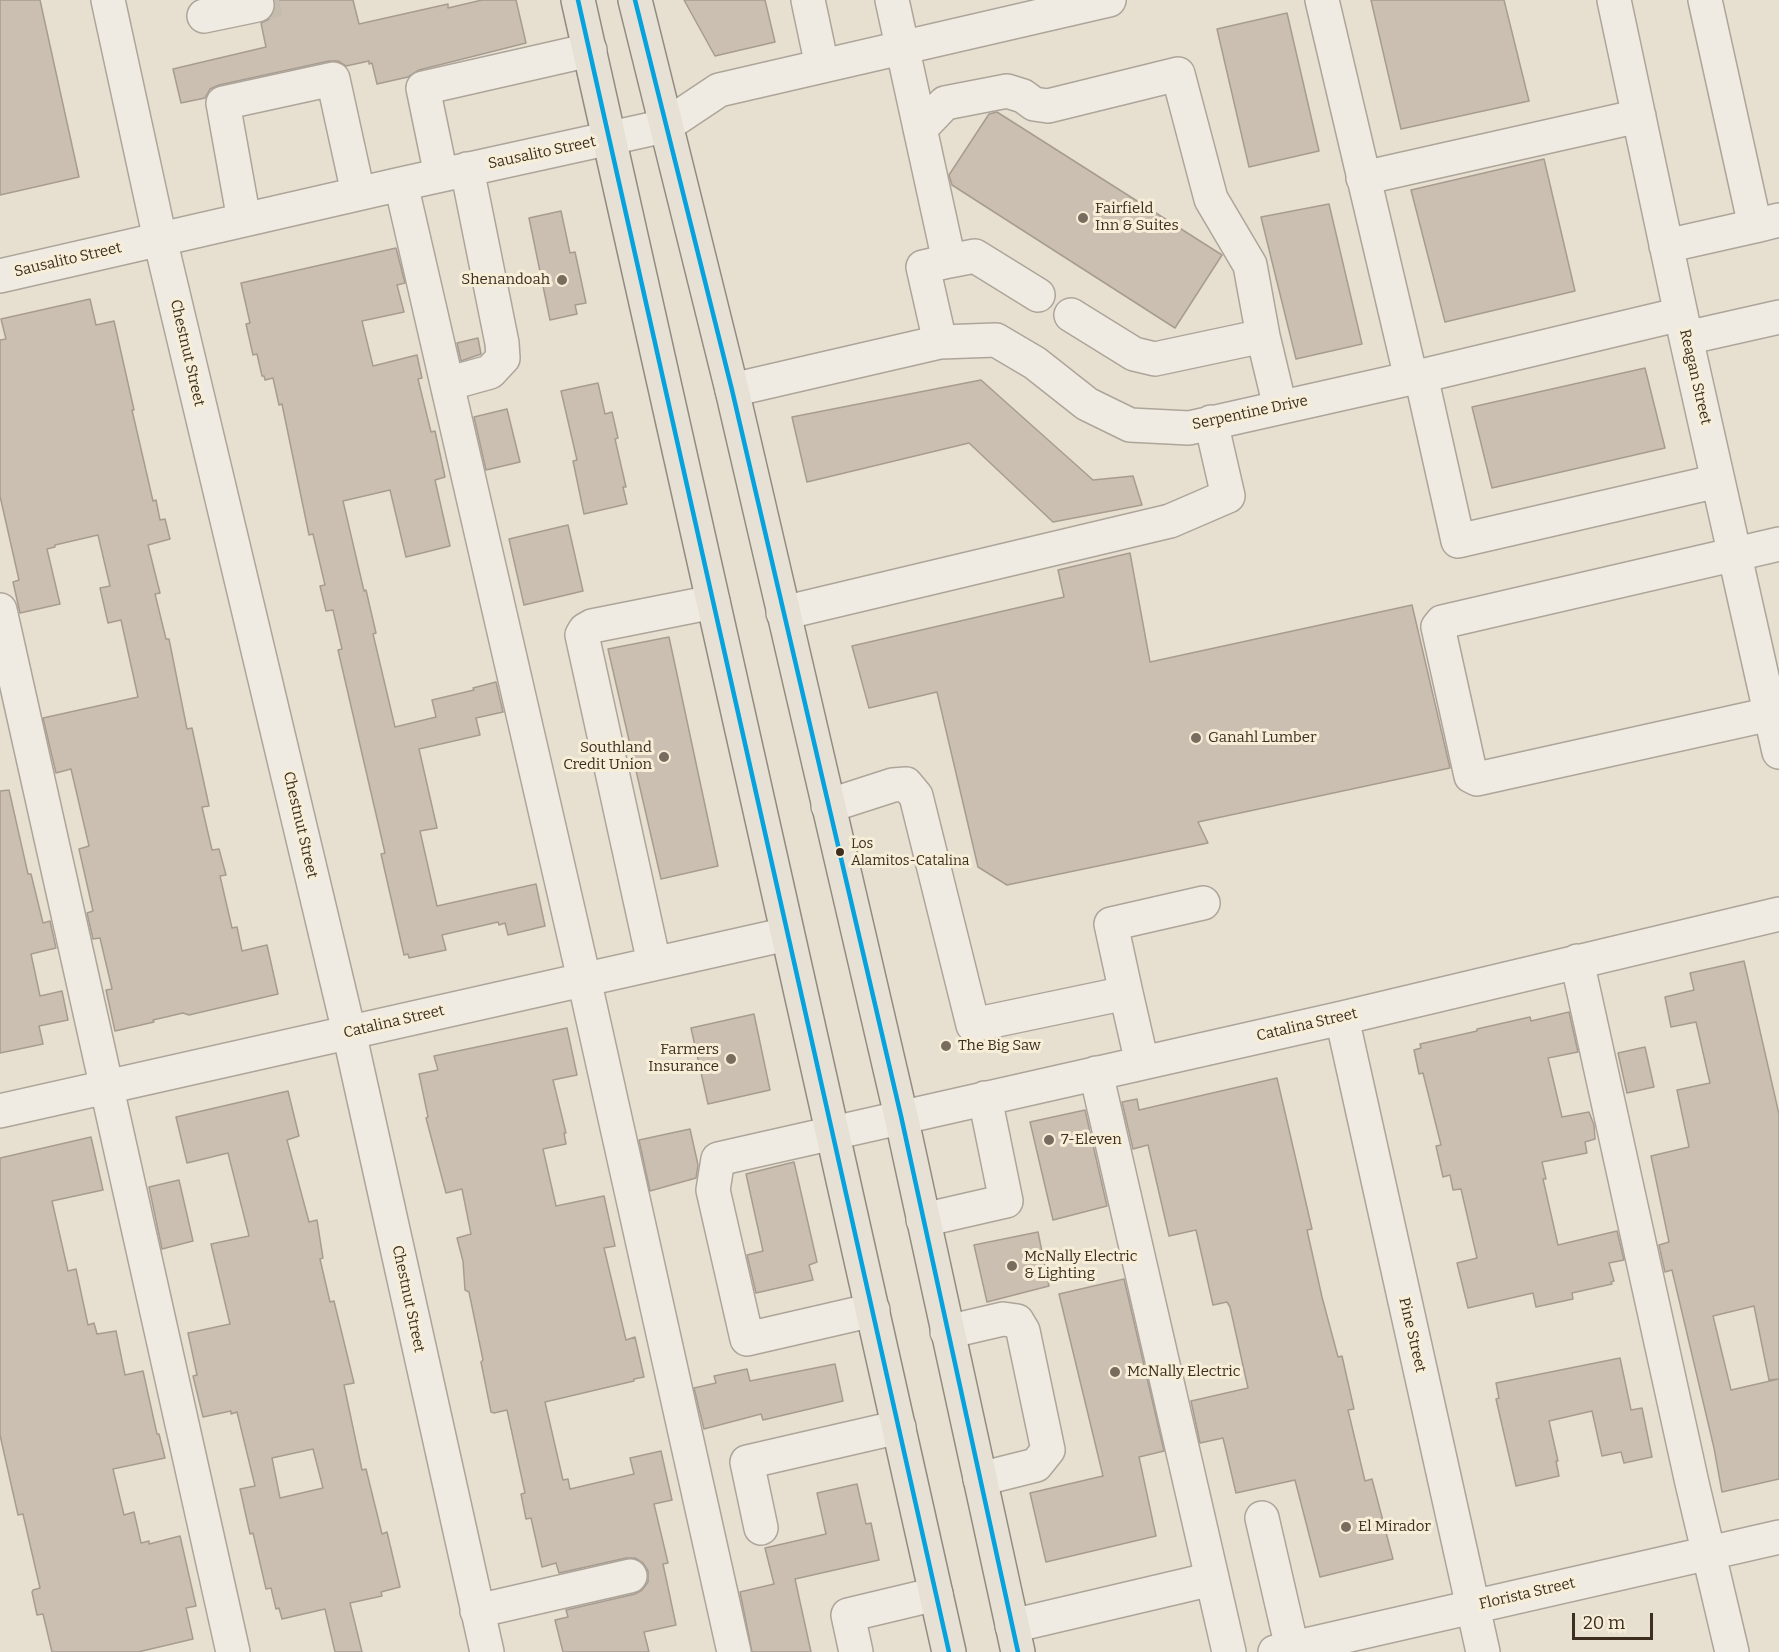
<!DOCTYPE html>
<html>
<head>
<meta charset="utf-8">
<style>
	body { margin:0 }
	#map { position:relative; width:1779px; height:1652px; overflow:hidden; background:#e7e0d1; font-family:Bitter,serif }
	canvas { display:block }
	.scale { position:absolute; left:1572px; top:1613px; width:81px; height:27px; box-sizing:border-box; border:3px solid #3d2e20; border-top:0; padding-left:8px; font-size:18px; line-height:21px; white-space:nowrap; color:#3d2e20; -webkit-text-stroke:4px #f7eed8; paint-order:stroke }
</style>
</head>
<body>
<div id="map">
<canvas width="1779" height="1652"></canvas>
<div class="scale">20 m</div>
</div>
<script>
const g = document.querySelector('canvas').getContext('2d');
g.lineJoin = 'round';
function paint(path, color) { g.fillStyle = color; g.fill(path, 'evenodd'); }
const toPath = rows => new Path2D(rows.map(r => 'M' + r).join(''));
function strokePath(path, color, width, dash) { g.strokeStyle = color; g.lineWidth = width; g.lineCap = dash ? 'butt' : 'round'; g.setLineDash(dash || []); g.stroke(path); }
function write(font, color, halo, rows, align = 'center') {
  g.font = font + ' Bitter,serif'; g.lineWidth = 6; g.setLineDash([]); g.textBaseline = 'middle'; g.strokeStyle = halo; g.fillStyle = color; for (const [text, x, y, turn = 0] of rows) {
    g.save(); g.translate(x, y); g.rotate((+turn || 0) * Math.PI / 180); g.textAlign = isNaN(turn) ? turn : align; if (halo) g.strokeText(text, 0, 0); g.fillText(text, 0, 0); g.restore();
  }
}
const building = toPath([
	[0,0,40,0,79,177,0,195,0,0],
	[275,0,353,0,359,24,448,4,448,8,482,0,516,0,526,43,419,70,408,77,377,84,372,63,369,64,369,61,346,66,338,61,329,61,219,85,210,89,205,98,181,103,173,69,266,47,261,23,269,19,275,11,275,0],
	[684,0,765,0,775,42,715,56,684,0],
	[1371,0,1504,0,1529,101,1401,129,1371,0],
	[1287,13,1319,151,1249,167,1217,29,1287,13],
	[997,112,1222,255,1175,328,952,185,949,175,989,114,997,112],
	[1544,159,1575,291,1445,322,1411,190,1544,159],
	[1329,204,1362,344,1296,359,1261,217,1329,204],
	[561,211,570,253,575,252,586,303,575,305,577,314,550,320,529,218,561,211],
	[396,248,405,283,397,285,404,312,362,321,373,366,417,355,422,378,418,379,431,432,435,431,445,477,435,480,450,546,406,557,390,490,343,501,364,591,366,590,376,633,373,634,395,727,436,717,432,700,474,690,473,688,496,682,503,712,476,718,480,735,419,749,437,828,420,831,437,906,536,884,545,926,508,935,505,923,499,925,498,922,442,935,446,950,409,958,408,954,404,955,381,854,385,853,338,650,342,649,333,610,326,611,320,586,325,585,313,534,309,535,282,404,279,405,273,378,265,380,264,376,262,376,257,354,253,355,246,324,250,323,241,283,396,248],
	[90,299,96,325,114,321,134,410,132,410,153,501,156,500,160,520,165,519,170,539,148,545,160,593,155,594,166,639,169,639,187,729,192,728,209,806,202,807,212,850,219,849,226,875,220,876,232,928,237,927,242,951,267,945,278,994,189,1015,183,1013,153,1020,154,1022,115,1031,106,990,112,989,100,938,93,939,87,913,93,911,79,849,89,846,71,769,56,773,43,718,138,697,121,620,108,623,100,588,110,586,98,535,55,545,55,547,47,549,60,604,20,613,13,582,19,580,0,496,0,340,6,339,1,319,90,299],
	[478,338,481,354,461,361,457,343,478,338],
	[1645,368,1665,448,1492,488,1472,407,1645,368],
	[981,380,1093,480,1133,476,1142,505,1053,522,969,443,807,482,792,417,981,380],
	[598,383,605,414,612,412,618,438,615,439,626,487,623,487,627,504,584,514,573,461,577,460,561,391,598,383],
	[507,409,520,462,486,470,474,417,507,409],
	[568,525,583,591,524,605,509,539,568,525],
	[1130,553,1150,662,1412,605,1450,768,1198,822,1208,843,1007,885,978,867,937,692,869,708,852,646,1064,597,1058,570,1130,553],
	[669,637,718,866,661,879,608,649,669,637],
	[9,790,28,874,31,874,43,923,50,921,56,948,31,954,40,996,62,991,68,1020,39,1026,43,1044,0,1053,0,791,9,790],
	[1744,961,1779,1114,1779,1379,1769,1380,1754,1306,1713,1316,1731,1390,1779,1379,1779,1479,1722,1492,1714,1448,1672,1270,1665,1272,1659,1245,1669,1242,1651,1156,1689,1147,1677,1090,1710,1083,1696,1022,1671,1027,1665,997,1694,990,1690,973,1744,961],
	[1569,1012,1578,1052,1548,1058,1562,1117,1589,1112,1594,1125,1595,1139,1585,1142,1587,1153,1542,1162,1546,1179,1543,1179,1558,1245,1617,1231,1624,1260,1609,1263,1614,1281,1611,1282,1612,1284,1572,1293,1573,1299,1536,1307,1533,1293,1468,1308,1457,1263,1477,1258,1461,1189,1453,1190,1450,1175,1443,1177,1436,1146,1441,1145,1423,1073,1419,1074,1414,1050,1421,1048,1420,1044,1477,1031,1477,1029,1530,1017,1531,1021,1569,1012],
	[754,1014,770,1090,708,1104,691,1028,754,1014],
	[567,1028,577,1075,553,1080,566,1133,564,1133,566,1144,543,1149,556,1206,604,1196,615,1246,604,1248,626,1340,635,1337,644,1377,634,1379,634,1381,545,1402,563,1480,568,1479,570,1489,634,1474,630,1458,661,1451,672,1500,654,1504,668,1563,663,1564,676,1625,644,1632,649,1652,563,1652,555,1620,568,1617,566,1610,635,1594,642,1590,648,1582,648,1571,643,1563,635,1558,626,1558,559,1573,556,1563,542,1567,531,1518,526,1519,521,1494,525,1493,507,1410,494,1413,491,1412,481,1362,483,1360,469,1292,465,1290,463,1261,457,1238,471,1234,462,1189,446,1193,426,1118,428,1117,419,1074,438,1070,434,1056,567,1028],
	[1645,1047,1654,1087,1627,1093,1618,1053,1645,1047],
	[1277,1078,1312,1229,1307,1230,1322,1297,1338,1357,1342,1356,1354,1409,1348,1410,1365,1481,1372,1479,1393,1559,1320,1577,1295,1480,1236,1493,1223,1438,1200,1443,1191,1401,1248,1388,1230,1307,1227,1302,1213,1305,1196,1230,1169,1236,1148,1145,1133,1149,1122,1102,1137,1099,1139,1110,1277,1078],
	[288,1091,299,1136,287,1140,309,1222,317,1220,323,1258,320,1259,330,1302,334,1301,354,1383,344,1385,362,1470,366,1469,382,1534,387,1532,400,1587,381,1592,382,1596,350,1603,362,1652,335,1652,325,1609,282,1619,279,1608,276,1609,271,1588,266,1589,253,1533,250,1534,240,1489,255,1486,237,1412,231,1414,231,1411,203,1417,193,1376,197,1375,188,1333,230,1324,211,1244,249,1236,228,1153,187,1163,176,1117,288,1091],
	[313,1449,323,1488,280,1498,272,1458,313,1449],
	[1085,1110,1107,1206,1053,1220,1030,1122,1085,1110],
	[690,1129,698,1165,696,1178,650,1191,639,1140,690,1129],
	[91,1137,103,1190,52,1201,68,1271,76,1269,88,1325,94,1323,97,1334,116,1331,125,1375,143,1371,157,1434,159,1434,165,1458,113,1469,124,1515,134,1512,141,1543,149,1541,149,1544,180,1536,196,1606,186,1608,193,1639,138,1652,52,1652,43,1614,37,1615,32,1592,33,1590,40,1588,23,1514,18,1515,0,1435,0,1158,91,1137],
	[794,1162,817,1262,809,1265,813,1280,756,1293,747,1255,763,1251,746,1174,794,1162],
	[179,1180,193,1241,162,1249,149,1187,179,1180],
	[1038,1232,1049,1286,987,1302,974,1245,1038,1232],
	[1124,1279,1164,1451,1139,1457,1156,1536,1046,1562,1030,1493,1103,1476,1059,1294,1124,1279],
	[1620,1358,1631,1410,1642,1408,1652,1457,1624,1463,1621,1452,1602,1456,1592,1411,1549,1421,1558,1461,1556,1461,1559,1476,1516,1486,1496,1399,1499,1398,1496,1383,1620,1358],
	[835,1364,843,1401,763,1420,761,1414,704,1429,694,1388,716,1383,714,1376,747,1369,750,1381,835,1364],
	[857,1484,866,1524,871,1523,879,1560,795,1579,811,1652,752,1652,740,1592,774,1584,765,1548,826,1534,817,1493,857,1484]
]);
paint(building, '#cbbfb2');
strokePath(building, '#a89c90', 1.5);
strokePath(toPath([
	[257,5,279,0]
]), '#c5bcae', 33, [33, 16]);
const minor = toPath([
	[108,0,160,239,349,1032,487,1652],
	[808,0,822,66],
	[892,0,949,261,923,267,940,342],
	[1322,0,1411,378],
	[1614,0,1686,338,1779,752],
	[1705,0,1755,226,1779,220],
	[204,16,257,5],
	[920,129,945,103,1007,91,1023,96,1034,104,1048,106,1178,74,1211,199,1250,265,1263,336,1155,359,1134,354,1071,315],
	[441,175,423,88,590,50],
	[1363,178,1639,116],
	[401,184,584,979,734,1652],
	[244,220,223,103,333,79,358,193],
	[1666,246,1755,226],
	[949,261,975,256,1038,295],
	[0,276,401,184,665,126,719,90,1109,0],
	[1263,336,1280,407],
	[1686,338,1779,317],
	[1421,376,1458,541,1718,481],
	[447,384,490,372,503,358,502,343,467,169],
	[732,390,940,342,996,340,1035,363,1087,404,1130,425,1189,428,1421,376,1681,314],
	[1779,544,1442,622,1438,627,1471,776,1477,779,1779,712],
	[0,610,233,1652],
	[783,613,1170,521,1228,496,1211,422],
	[828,806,893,785,906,784,916,796,973,1025,1126,993,1142,1063],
	[1577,961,1692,1483,1732,1652],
	[654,963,582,635,585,630,592,626,713,602],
	[1126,993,1111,924,1203,903],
	[1342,1018,1483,1652],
	[1096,1073,1229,1652],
	[0,1111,787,934],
	[923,1220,1006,1201,985,1098],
	[873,1310,747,1339,713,1190,718,1159,1342,1018,1779,914],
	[947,1332,1003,1319,1017,1321,1023,1331,1048,1450,1036,1465,980,1479],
	[1262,1518,1292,1648],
	[761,1528,747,1462,899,1427],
	[477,1611,630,1576],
	[1012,1626,1212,1579],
	[856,1652,848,1615,936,1594],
	[1275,1652,1779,1537]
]);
const major = toPath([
	[578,0,949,1652],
	[635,0,732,390,901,1116,1018,1652]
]);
strokePath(minor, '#ada599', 36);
strokePath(major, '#928b80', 36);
strokePath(minor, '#efebe3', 33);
strokePath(major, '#e6e1d4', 33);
strokePath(toPath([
	[578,0,949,1652],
	[635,0,732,390,901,1116,1018,1652]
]), '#06a2dd', 4.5);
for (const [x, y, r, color] of [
	[1083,218,6,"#786c5e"],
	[562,280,6,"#786c5e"],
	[1196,738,6,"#786c5e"],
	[664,757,6,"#786c5e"],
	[840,852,5,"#3d2e20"],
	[946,1046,6,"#786c5e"],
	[731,1059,6,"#786c5e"],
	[1049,1140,6,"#786c5e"],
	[1012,1266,6,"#786c5e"],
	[1115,1372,6,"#786c5e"],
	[1346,1527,6,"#786c5e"]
]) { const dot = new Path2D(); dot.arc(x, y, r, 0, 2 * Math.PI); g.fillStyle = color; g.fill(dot); strokePath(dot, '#f7eed8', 2); }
write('14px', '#3d2e20', '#f7eed8', [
	["Los",851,844],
	["Alamitos-Catalina",851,861]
], 'left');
write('15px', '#3d2e20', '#f7eed8', [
	["Sausalito Street",542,153,-12],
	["Sausalito Street",68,260,-13],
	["Chestnut Street",187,353,77],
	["Reagan Street",1695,377,77],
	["Serpentine Drive",1250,413,-12],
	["Chestnut Street",300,825,77],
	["Catalina Street",394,1022,-13],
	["Catalina Street",1307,1025,-13],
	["Chestnut Street",408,1299,78],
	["Pine Street",1412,1335,77],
	["Florista Street",1527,1594,-13]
]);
write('15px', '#3d2e20', '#f7eed8', [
	["Fairfield",1095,209],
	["Inn & Suites",1095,226],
	["Shenandoah",550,280,"right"],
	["Ganahl Lumber",1208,738],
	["Southland",652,748,"right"],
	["Credit Union",652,765,"right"],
	["The Big Saw",958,1046],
	["Farmers",719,1050,"right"],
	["Insurance",719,1067,"right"],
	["7-Eleven",1061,1140],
	["McNally Electric",1024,1257],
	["& Lighting",1024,1274],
	["McNally Electric",1127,1372],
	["El Mirador",1358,1527]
], 'left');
</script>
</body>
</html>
